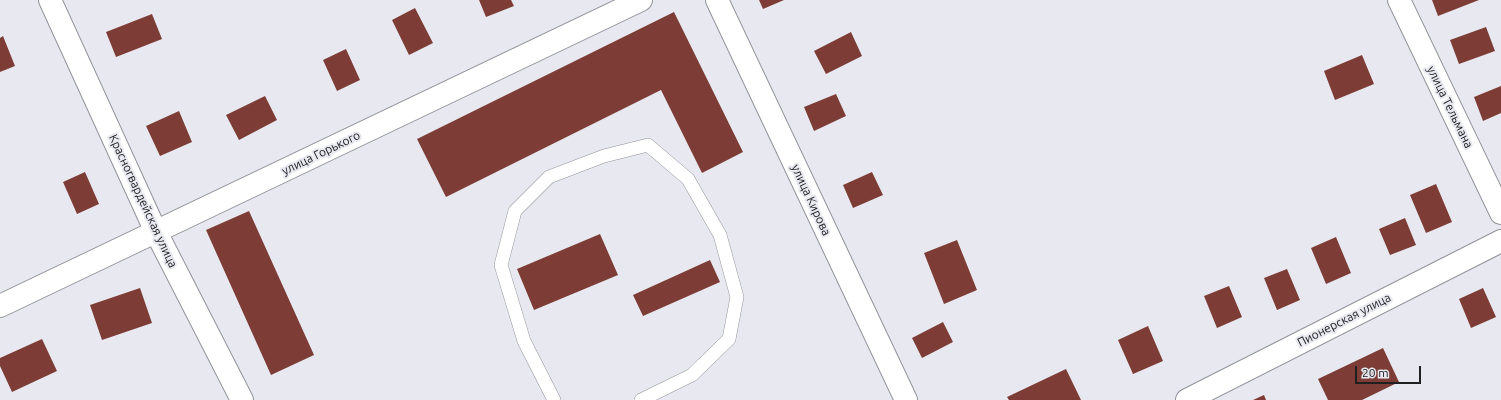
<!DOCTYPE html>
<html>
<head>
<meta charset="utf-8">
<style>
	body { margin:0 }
	#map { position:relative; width:1501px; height:400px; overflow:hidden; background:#e8e9f0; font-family:Ubuntu,sans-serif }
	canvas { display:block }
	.scale { position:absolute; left:1355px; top:366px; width:66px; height:18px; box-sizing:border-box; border:2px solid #202023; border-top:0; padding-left:5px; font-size:12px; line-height:14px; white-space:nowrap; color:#202023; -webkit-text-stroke:3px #e8e9f0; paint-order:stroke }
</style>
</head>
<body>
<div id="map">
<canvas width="1501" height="400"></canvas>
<div class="scale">20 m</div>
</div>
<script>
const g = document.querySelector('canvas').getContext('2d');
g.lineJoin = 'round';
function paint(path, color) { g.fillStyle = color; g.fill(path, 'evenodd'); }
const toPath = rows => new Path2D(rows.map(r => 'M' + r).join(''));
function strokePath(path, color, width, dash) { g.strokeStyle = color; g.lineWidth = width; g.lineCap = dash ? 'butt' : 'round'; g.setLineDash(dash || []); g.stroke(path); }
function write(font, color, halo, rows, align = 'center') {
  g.font = font + ' Ubuntu,sans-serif'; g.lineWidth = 4; g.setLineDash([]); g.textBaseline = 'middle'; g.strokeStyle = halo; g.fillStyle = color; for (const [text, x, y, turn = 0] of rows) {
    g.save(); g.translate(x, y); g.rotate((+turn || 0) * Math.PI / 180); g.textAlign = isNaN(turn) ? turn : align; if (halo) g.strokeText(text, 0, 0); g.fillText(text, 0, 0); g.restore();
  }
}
paint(toPath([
	[479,0,511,0,514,6,486,17],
	[759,0,784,0,763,9],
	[1432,0,1479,0,1438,16],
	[415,8,433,43,409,55,392,20],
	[674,12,743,152,702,173,661,90,446,197,417,139],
	[152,14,162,39,116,57,106,32],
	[1486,27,1495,51,1459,64,1450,40],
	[851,32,862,56,826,74,814,51],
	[3,36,15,66,0,72,0,38],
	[346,49,360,80,337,91,323,60],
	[1362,55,1374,84,1335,100,1324,71],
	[1501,86,1501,113,1483,121,1474,97],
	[836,94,846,116,814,131,804,107],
	[265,96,277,120,239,140,226,115],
	[179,111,192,142,160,156,146,126],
	[85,172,99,204,77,214,63,182],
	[872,172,883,195,853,208,843,185],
	[1436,184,1452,222,1426,233,1410,195],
	[249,211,314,355,271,375,206,230],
	[1405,218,1416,245,1390,255,1379,229],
	[600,234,618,275,534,310,517,269],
	[1336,237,1351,273,1326,284,1311,248],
	[957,240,977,290,944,304,924,253],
	[710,260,720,282,643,316,633,295],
	[1287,269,1300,300,1277,310,1264,278],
	[1229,286,1242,317,1217,328,1204,296],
	[140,288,152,323,102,340,90,305],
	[1483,288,1496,317,1471,328,1459,299],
	[943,322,953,342,922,358,912,338],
	[1148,326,1163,361,1133,374,1118,340],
	[42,339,57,371,12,392,0,366,0,358],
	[1383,348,1399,382,1362,400,1328,400,1318,379],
	[1066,369,1081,400,1009,400,1007,397],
	[1264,395,1266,400,1253,400]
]), '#7d3d36');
const lane = toPath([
	[554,400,524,341,501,265,515,211,549,177,604,156,648,145,688,179,720,235,737,297,729,339,692,375,641,400]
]);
const street = toPath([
	[50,0,156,232,242,400],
	[717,0,906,400],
	[0,306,641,0],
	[1187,400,1501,241]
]);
const secondary = toPath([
	[1399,0,1501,213]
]);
strokePath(lane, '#92939a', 14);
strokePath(street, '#92939a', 24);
strokePath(secondary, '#92939a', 24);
strokePath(lane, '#fff', 13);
strokePath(street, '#fff', 22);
strokePath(secondary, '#fff', 22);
write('12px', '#202023', '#e8e9f0', [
	["улица Тельмана",1450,107,64],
	["улица Горького",321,153,-26],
	["улица Кирова",811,200,65],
	["Красногвардейская улица",143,201,65],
	["Пионерская улица",1344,320,-27]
]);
</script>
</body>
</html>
